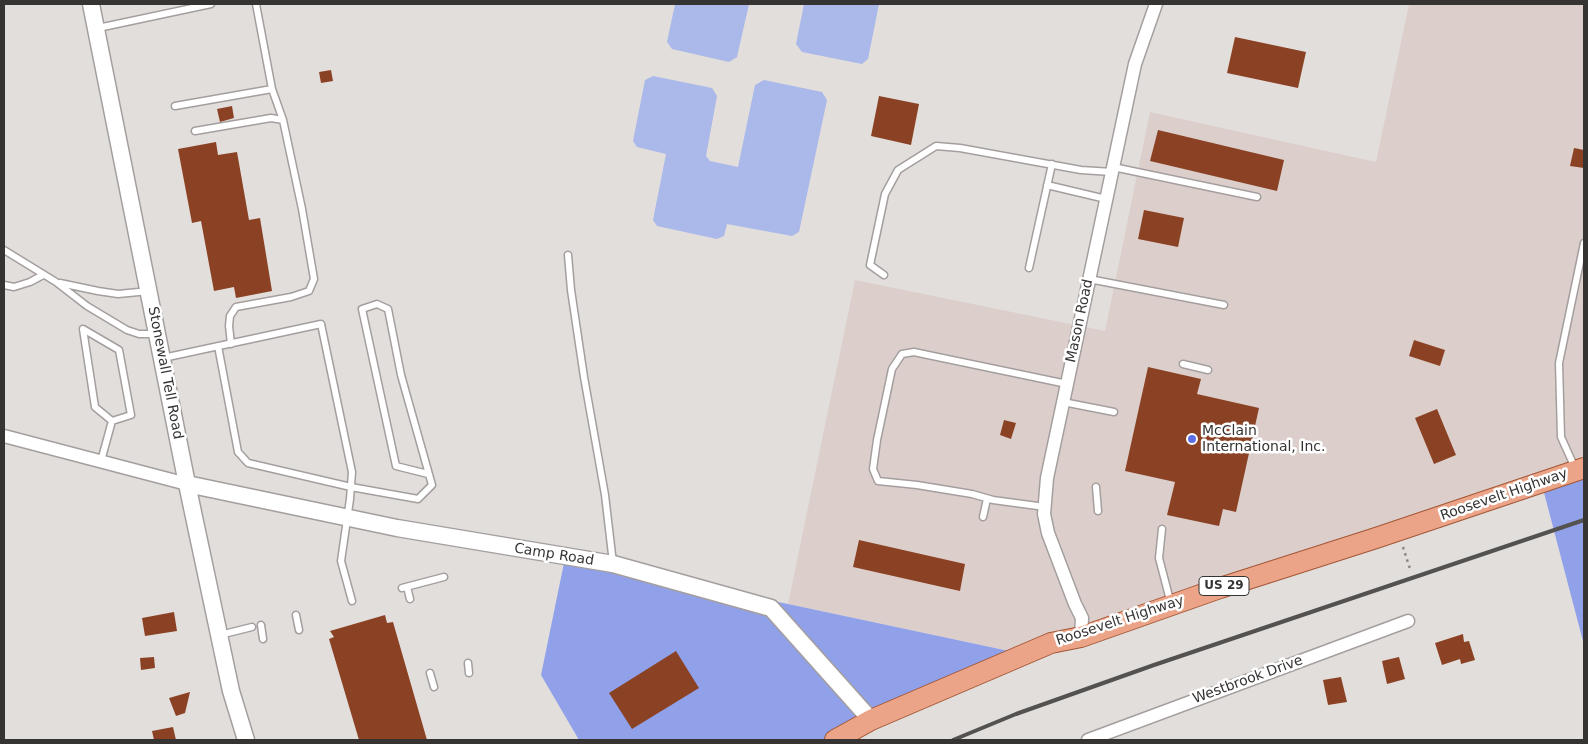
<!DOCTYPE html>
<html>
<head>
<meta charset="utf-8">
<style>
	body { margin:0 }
	#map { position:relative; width:1588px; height:744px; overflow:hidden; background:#e2dedc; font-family:"DejaVu Sans",sans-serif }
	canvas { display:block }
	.frame { position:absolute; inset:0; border:5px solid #363433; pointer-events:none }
</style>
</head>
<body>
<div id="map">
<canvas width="1588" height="744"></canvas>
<div class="frame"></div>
</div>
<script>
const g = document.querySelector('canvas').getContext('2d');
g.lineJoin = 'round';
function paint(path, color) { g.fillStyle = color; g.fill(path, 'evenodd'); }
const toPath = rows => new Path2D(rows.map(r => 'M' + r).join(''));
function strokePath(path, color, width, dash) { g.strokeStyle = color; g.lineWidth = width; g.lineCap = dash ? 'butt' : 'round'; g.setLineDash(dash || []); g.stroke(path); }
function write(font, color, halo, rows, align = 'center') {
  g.font = font + ' "DejaVu Sans",sans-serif'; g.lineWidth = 5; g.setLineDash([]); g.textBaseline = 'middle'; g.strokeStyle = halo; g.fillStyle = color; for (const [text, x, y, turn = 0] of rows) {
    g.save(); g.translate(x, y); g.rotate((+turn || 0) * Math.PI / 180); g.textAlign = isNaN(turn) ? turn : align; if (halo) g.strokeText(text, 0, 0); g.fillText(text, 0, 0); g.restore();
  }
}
paint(toPath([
	[1409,4,1584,4,1584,471,1037,657,788,604,855,280,1105,331,1150,112,1376,162]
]), '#dccfcb');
paint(toPath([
	[675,4,749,4,737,57,729,62,672,49,667,42],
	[804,4,879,4,868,59,862,64,802,52,796,44],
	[653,76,712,88,717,96,706,156,710,161,738,167,755,85,764,80,822,92,827,100,799,232,792,236,727,224,724,236,717,239,657,226,653,220,666,154,637,147,633,141,645,80]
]), '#abb8ea');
paint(toPath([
	[1584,471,1584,645,1542,485],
	[565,558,788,604,1037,657,842,740,579,740,541,675]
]), '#90a1ea');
paint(toPath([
	[1235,37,1306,52,1298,88,1227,73],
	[331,70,333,81,321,83,319,72],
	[879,96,919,104,911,145,871,136],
	[232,106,234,118,220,122,217,109],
	[1158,130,1284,160,1277,191,1150,161],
	[216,142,218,155,237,152,249,220,260,218,272,291,236,298,234,287,214,291,201,221,192,223,178,149],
	[1574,148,1584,150,1584,168,1570,166],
	[1144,210,1184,218,1178,247,1138,239],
	[1414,340,1445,350,1440,366,1409,356],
	[1148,367,1201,379,1197,394,1259,408,1236,512,1223,509,1219,526,1167,515,1175,482,1125,471],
	[1437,409,1456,455,1434,464,1415,418],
	[1004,420,1016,423,1011,439,1000,435],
	[859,540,965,564,960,591,853,567],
	[174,612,177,631,145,636,142,618],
	[385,615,387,623,393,622,427,740,359,740,329,639,334,637,330,631],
	[1463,634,1464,642,1469,641,1475,660,1461,664,1460,659,1442,665,1435,643],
	[676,651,699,688,632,729,609,693],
	[154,657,155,668,141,670,140,658],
	[1399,657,1405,679,1387,684,1382,661],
	[1341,677,1347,702,1328,705,1323,680],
	[190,692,185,713,176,716,169,698],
	[173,727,176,740,154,740,152,731]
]), '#8b4224');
const service = toPath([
	[256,4,272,89,283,120],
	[98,28,211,4],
	[175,106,272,89],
	[195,131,271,118,283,120,302,209,314,279,309,291,291,297,236,307,230,316,229,326,231,344],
	[1113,167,1257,197],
	[1047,185,1106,199],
	[4,250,56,282,87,306,127,330,139,334,156,334],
	[568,255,571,290,584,377,605,495,613,563],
	[1029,268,1052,164],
	[884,275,870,265,885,194,898,170,936,146,960,148,1081,170,1112,172],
	[1089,279,1224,305],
	[60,283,98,291,118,294,149,291],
	[4,285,14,287,30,282,43,275],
	[218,346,238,452,248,463,351,487,418,499,432,485,401,375,388,309,377,304,362,309,396,466,428,474],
	[163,358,321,324,352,472,350,499,341,561,352,601],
	[1183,364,1208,370],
	[1063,402,1114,412],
	[101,461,112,421,95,407,83,329,119,350,131,415,112,421],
	[1575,468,1561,437,1559,363,1584,243],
	[1096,487,1098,511],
	[1045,507,993,500,972,494,917,485,878,481,873,469,877,440,892,369,902,354,914,352,928,355,1067,384],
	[983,517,987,499],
	[1162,529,1159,558,1171,604],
	[407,587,410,599],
	[402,588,444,577],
	[296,615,299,630],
	[261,625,263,639],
	[220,635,252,627],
	[468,663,469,673],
	[430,673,434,687]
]);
const minor = toPath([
	[4,436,187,484],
	[1081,637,1082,618,1075,604,1048,533,1044,514,1047,478,1135,64,1156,4],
	[1088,740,1408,621]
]);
const tertiary = toPath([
	[91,4,187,484,231,691,246,740],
	[187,484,397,528,613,564,771,608,871,720]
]);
const primary = toPath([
	[835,740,871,720,1051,643,1081,637,1220,588,1376,538,1584,468]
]);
strokePath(service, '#a49f9e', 9);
strokePath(minor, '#a49f9e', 15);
strokePath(tertiary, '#a49f9e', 19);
strokePath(primary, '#a35636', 22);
strokePath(toPath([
	[1403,547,1410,569]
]), '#8a8785', 2.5, [2.5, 4]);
strokePath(service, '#fff', 6);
strokePath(minor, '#fff', 12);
strokePath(tertiary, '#fff', 16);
strokePath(primary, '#eba487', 20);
strokePath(toPath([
	[953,740,1016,714,1154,665,1584,520]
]), '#545251', 4);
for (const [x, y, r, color] of [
	[1192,439,5,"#5d6ee5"]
]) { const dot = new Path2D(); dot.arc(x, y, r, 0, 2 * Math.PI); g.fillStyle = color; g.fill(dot); strokePath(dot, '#fff', 2); }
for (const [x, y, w] of [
	[1224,586,50]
]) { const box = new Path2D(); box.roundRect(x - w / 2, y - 9.5, w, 19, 4); g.fillStyle = '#fff'; g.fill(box); strokePath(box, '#363433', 1); }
write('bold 12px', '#363433', null, [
	["US 29",1224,586]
]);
write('14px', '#363433', '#fff', [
	["Mason Road",1080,321,-78],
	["Stonewall Tell Road",165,373,79],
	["Roosevelt Highway",1504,495,-19],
	["Camp Road",554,555,9],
	["Roosevelt Highway",1120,621,-18],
	["Westbrook Drive",1248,680,-20]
]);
write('14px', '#363433', '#fff', [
	["McClain",1202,431],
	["International, Inc.",1202,447]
], 'left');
</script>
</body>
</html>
